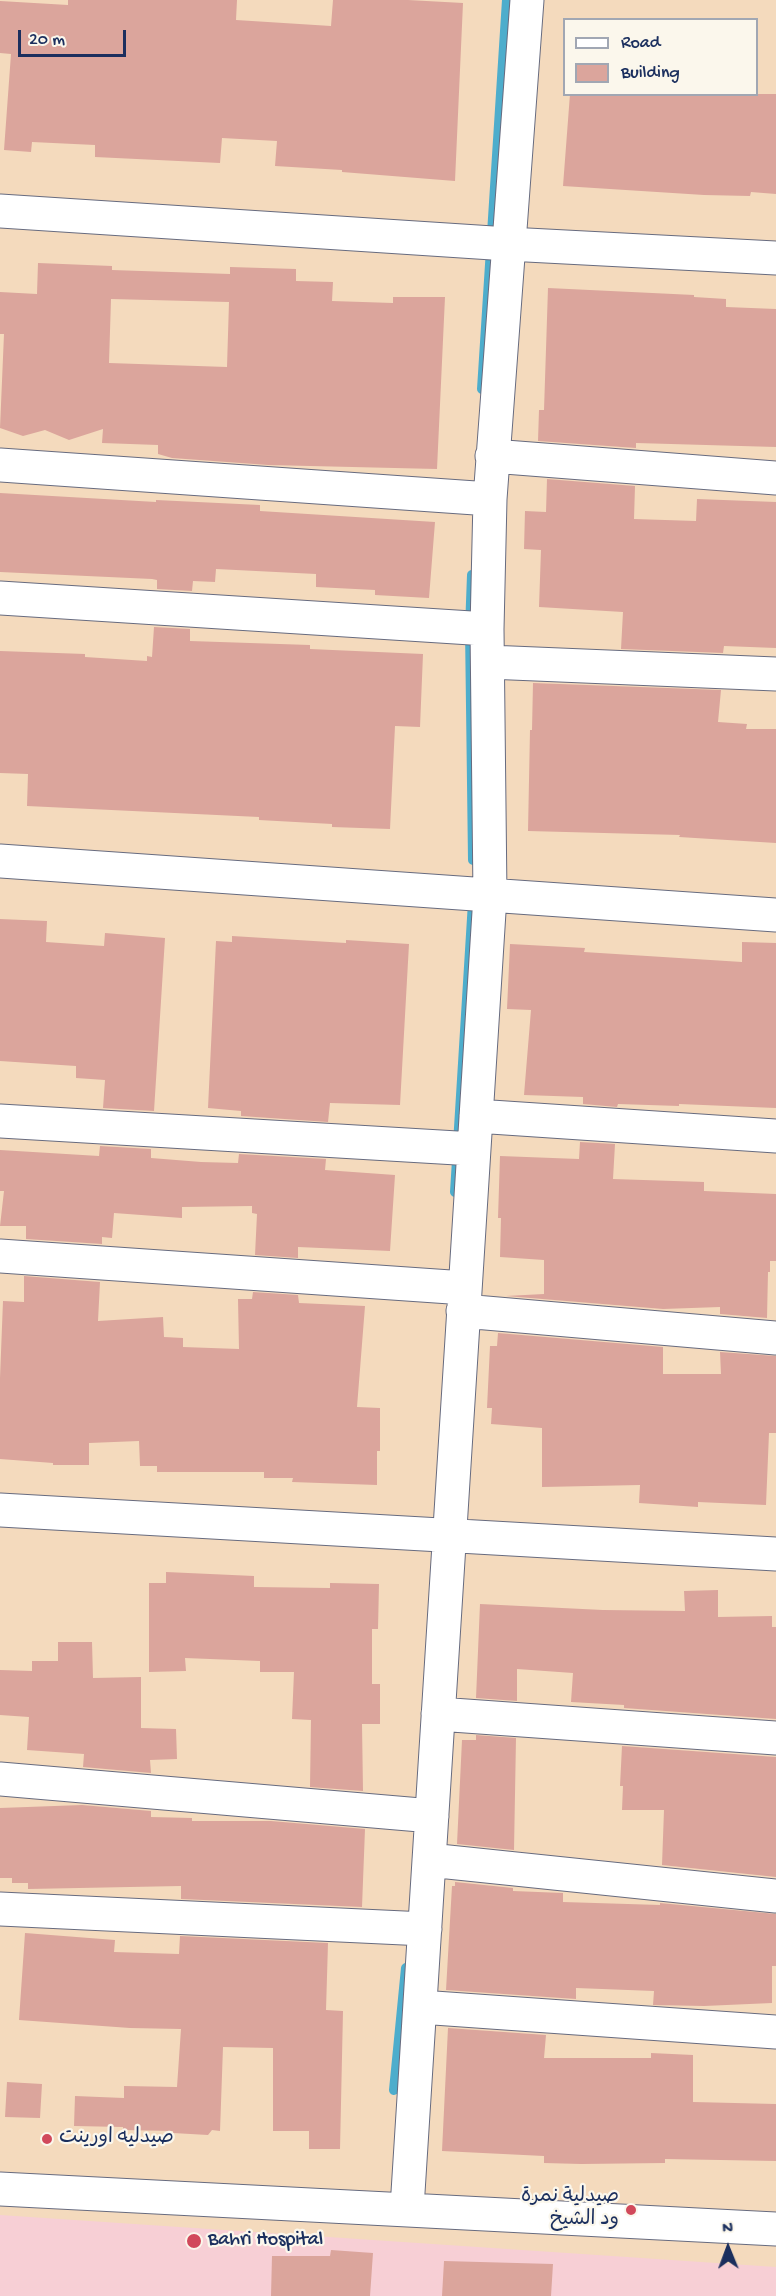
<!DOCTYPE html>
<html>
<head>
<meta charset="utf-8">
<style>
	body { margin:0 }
	#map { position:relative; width:776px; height:2296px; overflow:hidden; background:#f4dabd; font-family:"Gochi Hand",sans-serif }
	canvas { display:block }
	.legend { position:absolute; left:563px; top:18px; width:195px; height:78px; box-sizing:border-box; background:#fbf7ec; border:2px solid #a1a7b3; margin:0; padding:8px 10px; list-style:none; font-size:18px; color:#1b2f5e }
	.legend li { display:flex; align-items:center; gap:12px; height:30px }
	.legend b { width:30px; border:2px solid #a1a7b3 }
	.north { position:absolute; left:698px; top:2218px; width:60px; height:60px; -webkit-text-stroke:4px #fbf7ec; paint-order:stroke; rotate:359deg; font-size:16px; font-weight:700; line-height:24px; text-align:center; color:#1b2f5e }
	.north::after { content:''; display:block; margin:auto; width:21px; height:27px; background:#1b2f5e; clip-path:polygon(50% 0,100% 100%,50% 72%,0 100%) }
	.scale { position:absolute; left:18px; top:30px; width:108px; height:27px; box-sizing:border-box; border:3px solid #1b2f5e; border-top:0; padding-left:8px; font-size:18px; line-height:21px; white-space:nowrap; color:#1b2f5e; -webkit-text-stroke:4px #fbf7ec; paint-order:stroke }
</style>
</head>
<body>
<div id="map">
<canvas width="776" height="2296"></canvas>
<ul class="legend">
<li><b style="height:8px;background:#fff"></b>Road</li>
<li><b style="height:16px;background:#dba59c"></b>Building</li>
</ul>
<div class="north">N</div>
<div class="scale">20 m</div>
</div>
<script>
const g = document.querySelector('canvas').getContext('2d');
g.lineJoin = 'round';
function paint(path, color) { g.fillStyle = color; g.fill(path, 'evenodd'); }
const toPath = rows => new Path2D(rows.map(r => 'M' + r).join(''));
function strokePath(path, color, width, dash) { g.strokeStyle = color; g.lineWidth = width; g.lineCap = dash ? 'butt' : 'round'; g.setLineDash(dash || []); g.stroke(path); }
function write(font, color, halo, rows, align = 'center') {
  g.font = font + ' "Gochi Hand","Playpen Sans Arabic",sans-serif'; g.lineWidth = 4.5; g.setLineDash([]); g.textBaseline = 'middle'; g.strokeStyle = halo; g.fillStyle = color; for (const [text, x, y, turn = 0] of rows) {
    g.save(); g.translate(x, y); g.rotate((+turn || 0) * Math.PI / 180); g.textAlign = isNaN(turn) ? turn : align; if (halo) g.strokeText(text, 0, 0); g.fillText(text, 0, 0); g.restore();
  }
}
paint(toPath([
	[0,2215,776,2267,776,2296,0,2296]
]), '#f7cfd5');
strokePath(toPath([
	[482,389,507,0],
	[472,575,470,629,473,860],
	[455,1192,473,902],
	[394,2090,406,1968]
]), '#4dadcc', 10);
paint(toPath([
	[68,0,237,0,236,20,331,26,333,0,408,0,463,3,455,181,342,172,342,170,275,166,277,141,222,138,220,163,95,157,95,145,32,142,31,152,4,150,11,54,0,53,0,1,68,5],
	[570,94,776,94,776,194,751,192,750,196,704,195,563,186],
	[38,263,112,266,112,270,230,274,230,267,296,269,296,281,333,282,332,301,393,303,393,297,445,297,437,469,268,465,172,458,158,454,158,445,102,443,103,429,69,440,45,430,23,436,0,428,4,334,0,334,0,292,37,294],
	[111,299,229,302,227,367,109,363],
	[548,288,694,295,694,297,726,299,726,307,776,309,776,447,636,443,636,448,538,441,539,410,544,410],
	[547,479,635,486,634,519,696,521,697,499,776,502,776,648,724,646,723,653,621,649,623,612,539,607,541,550,524,549,525,511,546,512],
	[0,493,156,502,156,500,260,505,260,511,435,522,429,598,375,595,375,590,316,587,316,574,216,569,215,582,193,581,192,591,157,589,157,580,152,579,0,572],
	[154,627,190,629,190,641,310,645,310,649,423,654,420,727,395,726,390,829,332,827,332,824,259,820,259,817,27,806,28,774,0,773,0,651,85,654,85,657,147,661,147,656,152,657],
	[533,683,721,690,718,722,747,724,746,729,776,729,776,843,679,837,680,835,528,831,530,730,532,730],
	[0,919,47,921,46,942,104,946,105,933,165,938,154,1111,103,1108,105,1080,76,1078,76,1066,0,1061],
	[232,936,346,943,346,940,409,944,400,1105,330,1103,328,1122,241,1116,241,1111,208,1108,216,941,232,942],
	[742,942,776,943,776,1108,679,1104,679,1106,618,1104,617,1107,583,1104,583,1097,524,1095,531,1010,507,1009,510,944,585,948,584,952,742,962],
	[580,1142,615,1144,613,1179,704,1182,704,1191,776,1194,776,1261,770,1261,770,1272,768,1272,767,1318,720,1314,720,1307,663,1309,506,1296,544,1294,544,1260,500,1257,501,1218,498,1218,500,1156,579,1159],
	[100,1146,151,1149,151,1158,201,1162,238,1163,239,1154,326,1159,325,1170,395,1175,390,1251,298,1247,298,1258,255,1255,257,1214,252,1213,252,1206,182,1207,182,1218,114,1213,112,1238,102,1237,102,1244,26,1239,26,1226,0,1226,4,1191,0,1191,0,1150,99,1156],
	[24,1276,100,1282,98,1321,163,1317,164,1337,183,1338,183,1347,239,1349,238,1299,252,1299,253,1292,298,1295,299,1303,365,1306,357,1407,380,1408,380,1451,377,1451,377,1485,292,1482,293,1478,264,1478,264,1472,157,1472,157,1466,140,1466,139,1441,89,1443,89,1465,53,1465,53,1463,0,1459,0,1378,3,1301,24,1302],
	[498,1333,663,1347,663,1374,721,1374,720,1352,776,1356,776,1433,769,1433,766,1505,698,1502,698,1507,639,1503,640,1485,542,1487,542,1428,491,1424,492,1408,487,1408,490,1346,497,1346],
	[166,1572,254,1576,254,1587,330,1588,330,1583,379,1584,378,1629,372,1629,372,1684,380,1684,380,1724,362,1724,363,1791,310,1787,311,1720,292,1719,294,1672,260,1672,260,1661,185,1658,186,1671,149,1672,149,1583,166,1583],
	[718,1590,718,1617,772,1616,772,1627,776,1627,776,1719,624,1708,624,1705,571,1702,573,1673,517,1669,517,1701,476,1698,480,1604,603,1610,685,1611,684,1591],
	[58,1642,92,1642,93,1678,141,1677,141,1728,176,1729,177,1759,150,1760,151,1773,83,1767,84,1754,27,1750,29,1717,0,1715,0,1670,32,1671,32,1661,58,1661],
	[476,1735,516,1738,514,1850,457,1844,462,1740,476,1740],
	[622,1746,776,1757,776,1877,662,1865,664,1810,622,1810,623,1786,620,1786],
	[82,1805,151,1811,151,1817,192,1818,192,1821,271,1821,365,1829,362,1907,181,1899,181,1886,28,1889,28,1883,12,1883,12,1878,0,1878,0,1808],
	[455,1882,513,1888,513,1891,563,1893,563,1902,660,1905,660,1903,776,1914,776,1966,772,1966,772,2003,704,2006,653,2005,654,1991,576,1988,576,1999,446,1990,452,1886,455,1886],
	[25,1933,115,1940,114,1952,179,1954,180,1936,328,1943,326,2010,343,2011,340,2149,309,2149,309,2131,273,2131,273,2048,223,2047,220,2131,212,2130,208,2135,173,2133,173,2131,123,2130,123,2127,74,2126,75,2096,124,2098,124,2086,177,2087,181,2029,130,2028,19,2020],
	[448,2028,546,2035,544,2058,651,2058,651,2053,693,2055,693,2102,776,2104,776,2161,665,2159,665,2163,581,2164,544,2163,544,2156,442,2151],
	[7,2082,42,2084,40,2118,5,2117],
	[331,2250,373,2253,370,2296,271,2296,272,2256,330,2256],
	[444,2261,553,2264,551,2296,442,2296]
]), '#dba59c');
const street = toPath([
	[0,211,508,244,776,258],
	[492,456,776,478],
	[0,465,490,499],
	[0,598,487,629],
	[488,662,776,674],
	[0,861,776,915],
	[476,1116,776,1136],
	[0,1121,474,1149],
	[0,1256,465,1288],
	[463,1311,776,1338],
	[0,1510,776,1554],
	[438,1714,776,1738],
	[0,1779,432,1816],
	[429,1860,776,1896],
	[0,1909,425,1929],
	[420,2007,776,2032],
	[0,2189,776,2229],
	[407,2208,490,896,487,629,490,499,527,0]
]);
strokePath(street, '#676b7f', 35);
strokePath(street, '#fff', 33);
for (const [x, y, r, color] of [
	[47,2139,6,"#d1495b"],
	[631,2210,6,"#d1495b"],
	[194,2241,8,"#d1495b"]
]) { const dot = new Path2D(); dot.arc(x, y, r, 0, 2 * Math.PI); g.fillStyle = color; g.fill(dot); strokePath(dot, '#fbf7ec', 2); }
write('20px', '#1b2f5e', '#fbf7ec', [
	["صيدليه اورينت",59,2139],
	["صيدلية نمرة",619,2198,"right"],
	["ود الشيخ",619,2221,"right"],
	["Bahri Hospital",208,2241]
], 'left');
</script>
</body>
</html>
